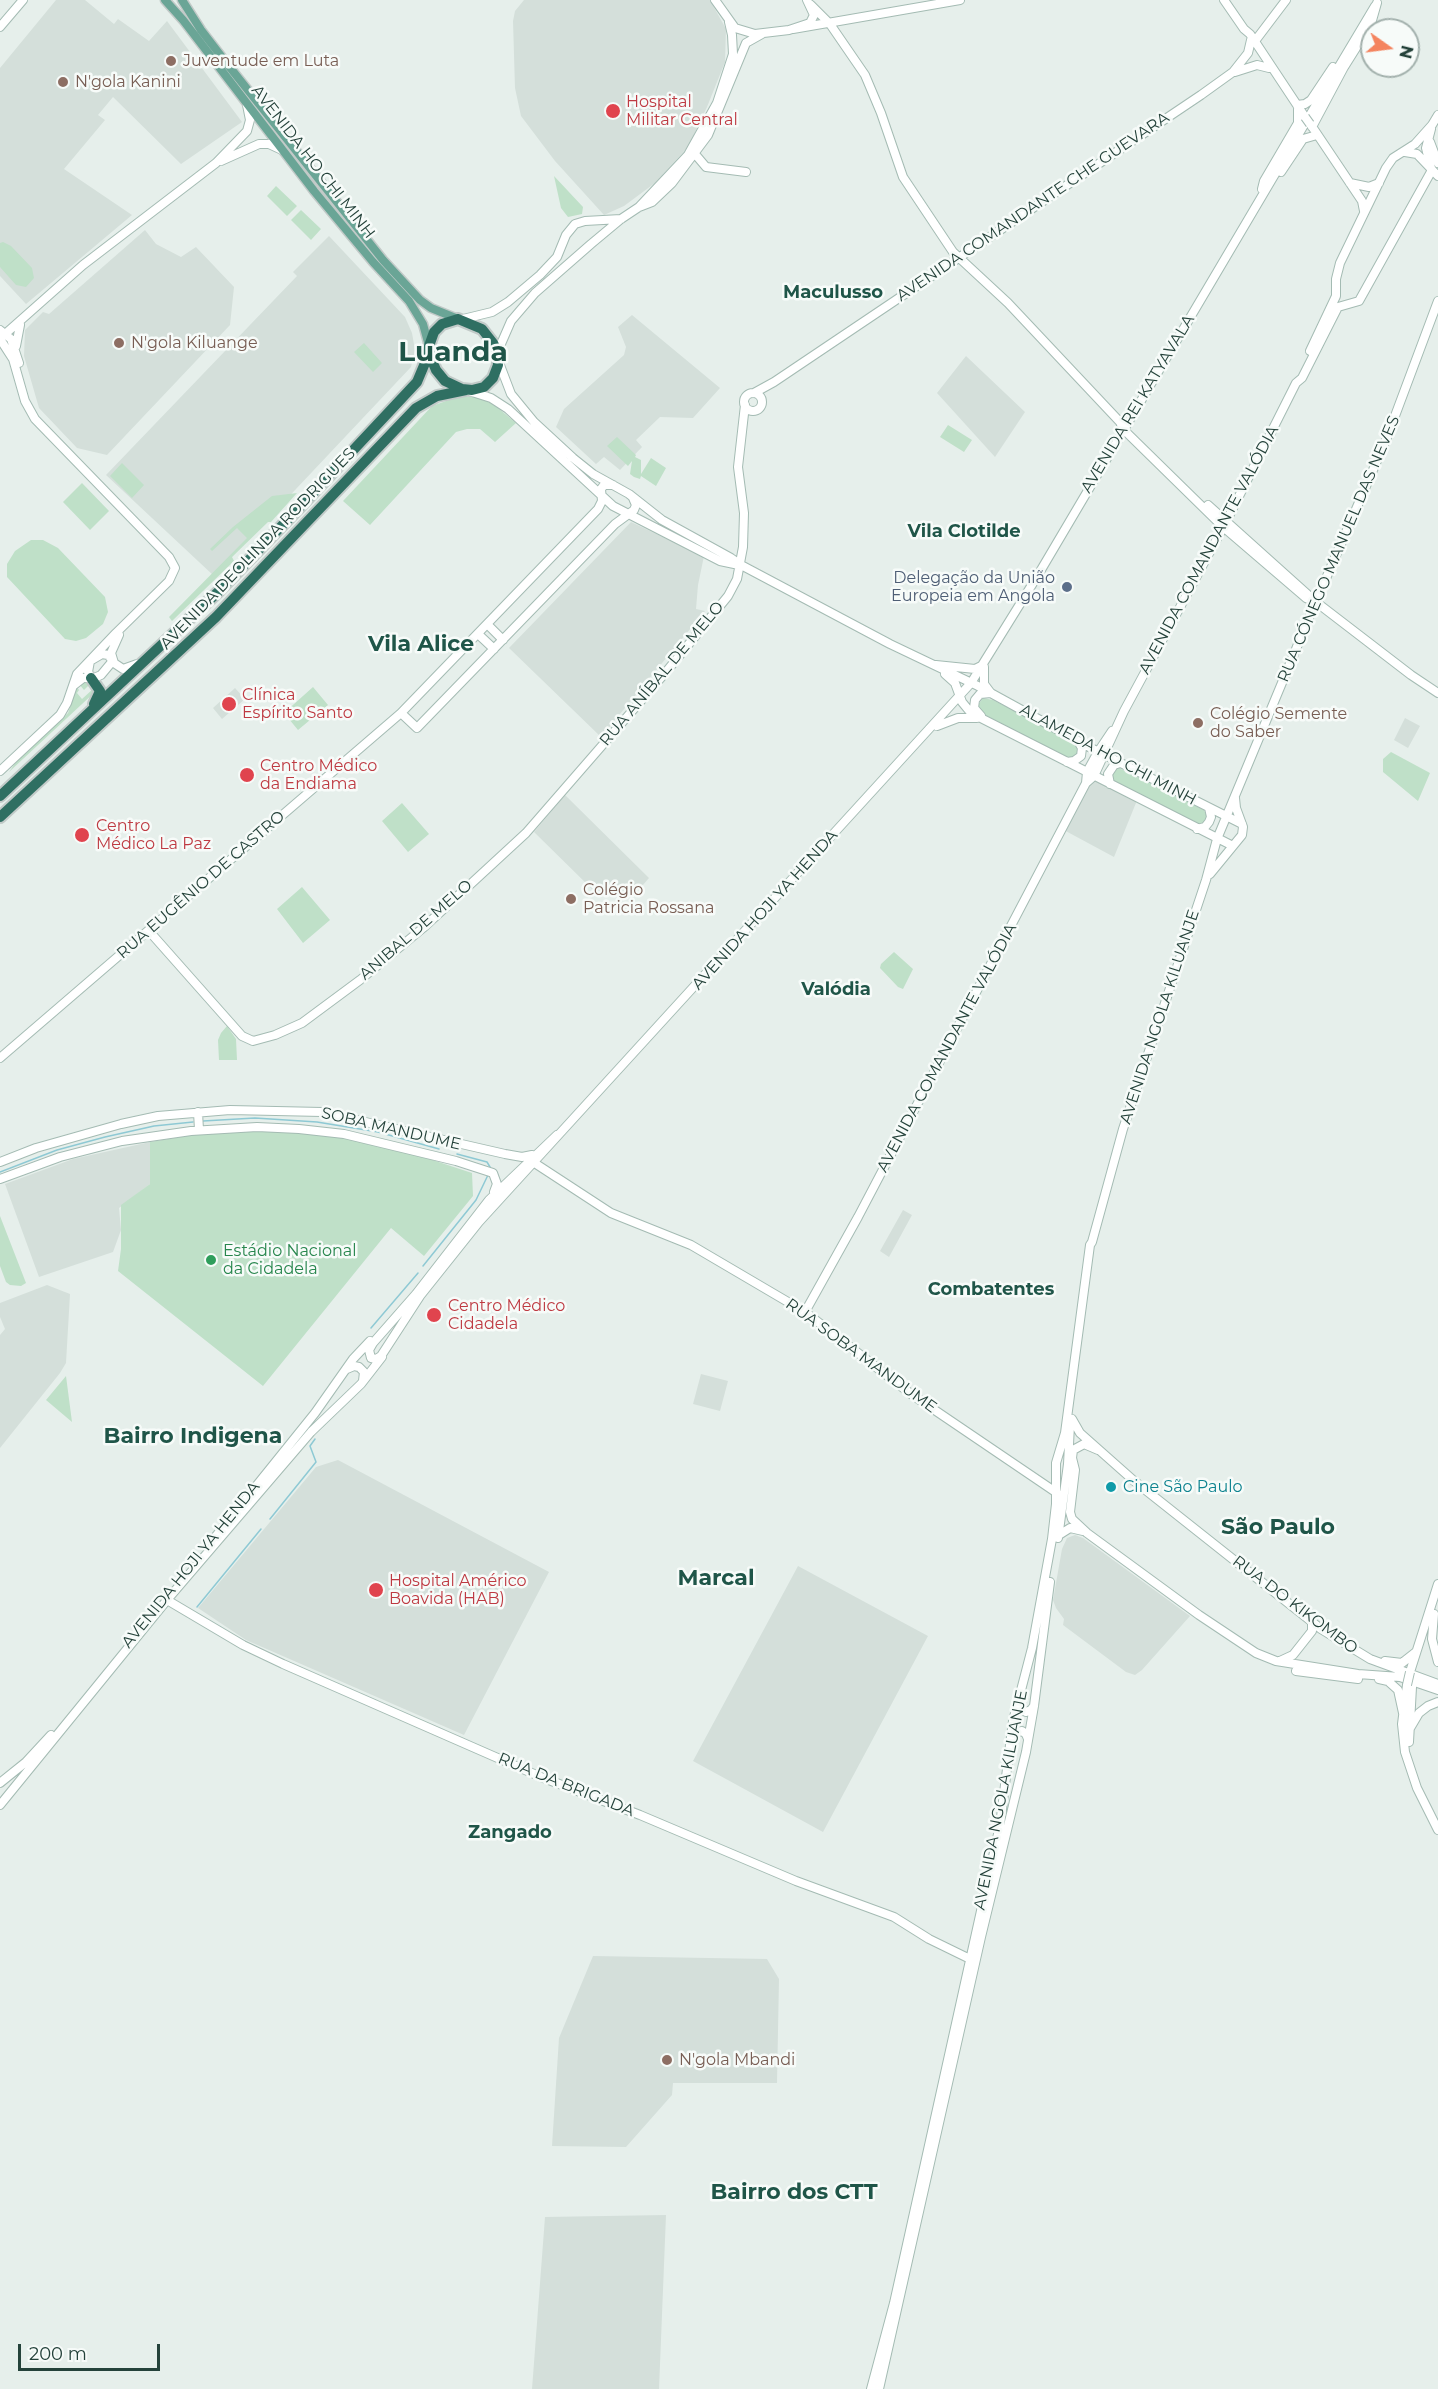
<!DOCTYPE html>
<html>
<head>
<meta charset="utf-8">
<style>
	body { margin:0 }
	#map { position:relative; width:1438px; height:2389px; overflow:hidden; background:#e6efeb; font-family:Montserrat,sans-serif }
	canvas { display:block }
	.north { position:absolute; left:1360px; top:18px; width:60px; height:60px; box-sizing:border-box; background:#f7fbf9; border:2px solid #a3b1ad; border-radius:50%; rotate:104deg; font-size:16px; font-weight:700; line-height:24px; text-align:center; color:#24423a }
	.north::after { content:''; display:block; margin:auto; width:21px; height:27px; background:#f4845f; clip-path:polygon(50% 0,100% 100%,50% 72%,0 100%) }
	.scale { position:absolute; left:18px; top:2344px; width:142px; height:27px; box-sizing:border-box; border:3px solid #24423a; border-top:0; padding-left:8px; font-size:18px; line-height:21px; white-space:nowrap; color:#24423a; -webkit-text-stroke:4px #f7fbf9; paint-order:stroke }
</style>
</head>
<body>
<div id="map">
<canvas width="1438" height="2389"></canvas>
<div class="north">N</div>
<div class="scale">200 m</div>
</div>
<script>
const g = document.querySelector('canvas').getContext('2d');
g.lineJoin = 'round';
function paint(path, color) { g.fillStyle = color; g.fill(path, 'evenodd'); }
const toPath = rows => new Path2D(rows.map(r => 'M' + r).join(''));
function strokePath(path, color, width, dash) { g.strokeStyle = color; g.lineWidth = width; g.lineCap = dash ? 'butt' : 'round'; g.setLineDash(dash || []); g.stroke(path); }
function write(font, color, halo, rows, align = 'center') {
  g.font = font + ' Montserrat,sans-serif'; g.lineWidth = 5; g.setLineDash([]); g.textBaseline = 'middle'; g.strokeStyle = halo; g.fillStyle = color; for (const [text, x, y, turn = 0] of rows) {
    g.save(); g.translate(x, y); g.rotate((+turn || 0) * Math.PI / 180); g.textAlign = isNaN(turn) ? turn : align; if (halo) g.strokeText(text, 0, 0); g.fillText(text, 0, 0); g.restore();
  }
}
paint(toPath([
	[56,0,85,0,114,24,118,19,149,41,167,21,242,122,181,164,113,97,98,115,105,120,64,169,132,215,26,304,0,276,0,68],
	[524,0,710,0,726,29,725,62,707,107,688,147,655,183,624,206,604,215,555,161,521,116,515,88,513,21,515,11],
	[145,230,156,244,181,257,196,247,234,287,230,325,107,455,77,448,39,408,24,356,25,330,43,312,49,314],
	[329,236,405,317,412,333,415,350,411,367,214,576,106,475,297,276,293,272],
	[632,315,720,388,693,418,660,417,636,440,642,447,620,470,604,457,596,464,556,427,564,409,624,355,626,347,618,327],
	[966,356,1025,412,995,457,937,393],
	[631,522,704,556,698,585,696,609,705,611,601,737,509,648],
	[235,688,245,699,222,719,213,708],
	[1405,718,1420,726,1408,748,1394,740],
	[1094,776,1138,798,1114,857,1062,829],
	[565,795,649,878,635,894,594,891,534,832],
	[150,1142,150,1184,119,1208,121,1230,113,1252,39,1277,5,1184,73,1159],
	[903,1210,912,1215,889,1257,880,1251],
	[47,1285,70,1294,66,1363,60,1373,0,1448,0,1335,5,1329,0,1317,0,1303],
	[701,1374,728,1381,720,1411,693,1404],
	[338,1460,549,1572,464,1735,246,1640,198,1608,316,1467],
	[1075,1535,1083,1538,1190,1616,1142,1670,1135,1675,1126,1672,1063,1625,1064,1619,1056,1608,1053,1600,1062,1549,1067,1538],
	[798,1566,928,1636,823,1832,693,1761],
	[593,1956,767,1959,779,1979,777,2083,673,2083,672,2095,626,2147,552,2146,559,2038],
	[666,2215,659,2389,532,2389,545,2217]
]), '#d4dfda');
paint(toPath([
	[554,176,583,207,582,214,568,217,561,208],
	[276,186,297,206,287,216,267,196],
	[301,210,321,229,311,240,291,220],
	[3,242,11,246,32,268,34,278,26,287,16,285,0,267,0,243],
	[364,343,382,363,373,372,354,352],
	[460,396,482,398,498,408,516,423,495,442,480,429,467,429,456,432,370,525,343,501,432,406],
	[948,425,972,440,964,452,940,437],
	[617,437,636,455,635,457,641,460,641,474,651,458,666,468,656,486,641,476,640,479,634,477,630,474,632,461,628,466,607,446],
	[122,463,144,485,132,498,110,476],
	[82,483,109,511,90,530,63,502],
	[297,493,271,522,268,522,232,557,234,561,172,621,169,617,247,538,237,528,212,551,210,549,233,527,272,496],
	[31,540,43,540,58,548,105,597,108,612,103,624,86,638,76,641,65,639,7,577,7,564,15,551],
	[85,681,88,681,96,691,9,772,16,762,68,713,77,687,79,690,77,693,82,699,93,689,89,685,84,690,79,684],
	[313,687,328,705,298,730,284,713],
	[983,698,993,700,1076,743,1080,750,1076,757,1068,758,981,713,978,705],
	[1391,752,1430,773,1418,801,1383,772,1383,759],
	[1119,768,1204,810,1208,819,1202,824,1196,825,1112,782,1112,773],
	[402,803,429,834,408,852,382,821],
	[302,887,330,920,303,943,277,909],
	[894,952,913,969,903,989,898,987,880,968,881,964],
	[227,1026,236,1039,237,1060,219,1060,218,1040,221,1033],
	[282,1131,357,1139,396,1148,472,1173,473,1196,424,1256,391,1228,263,1386,118,1271,121,1249,121,1205,150,1184,150,1142,211,1132],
	[0,1216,26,1283,21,1286,10,1285,6,1282,0,1266],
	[66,1376,72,1422,46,1400]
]), '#bfe0c8');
strokePath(toPath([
	[203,1121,255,1118,317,1122,378,1132,439,1149],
	[457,1154,487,1162,490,1167],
	[0,1172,57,1150,105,1137,154,1126,193,1122],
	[423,1266,476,1200,488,1175],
	[371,1328,418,1273],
	[270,1519,316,1462,310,1446,315,1439],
	[197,1607,261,1529]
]), '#8ec9d4', 1.5);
const secondary = toPath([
	[715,0,735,28,755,34,789,30,810,23,814,15,807,0],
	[1224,0,1244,29,1250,34,1305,117],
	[811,5,830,24,865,75,881,113,903,177,953,252,1008,303,1120,422,1123,429,1222,526,1306,598,1316,602],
	[0,27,23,0],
	[793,29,960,0],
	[762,34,746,43,708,135,672,183,652,202,639,207,621,219,591,244,535,293,511,321,501,344,498,360,511,394,534,422,573,458,593,474,629,494,662,520,731,558,741,565,890,644,978,686,1091,748,1242,824],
	[1255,41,1286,0],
	[1235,72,1257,65,1269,68],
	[1297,105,1305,104,1311,100,1333,67],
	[1310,115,1375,6],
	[1311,125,1362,201,1364,211],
	[1312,127,1344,67,1371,24,1377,3],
	[1431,129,1426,148,1431,168],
	[1430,142,1438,163],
	[1405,152,1417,154,1438,176],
	[695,154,706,167,746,172],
	[221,161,259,144,269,144,282,150],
	[1281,172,1303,139,1317,135],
	[1350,183,1369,187,1379,183],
	[1262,189,1264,181,1298,123,1298,109],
	[639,207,688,155,717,103,733,54,732,35,729,22],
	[463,319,492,312,508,302,540,275,557,257,566,235,575,224,585,221,621,219],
	[0,330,11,339,19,363],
	[4,335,83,265,216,163,247,131,250,120,247,105],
	[0,339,13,359,25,401,35,419,169,557,175,568,169,581,116,633,77,674,67,703,60,715,0,771],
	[16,346,20,325],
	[1310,351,1336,296,1336,279,1340,263,1386,168,1393,158,1415,144,1432,125,1438,115],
	[469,391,491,398,508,409,613,506,720,561,739,565],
	[754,393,774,382,1201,95,1233,72,1248,53,1251,40],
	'744 402a9 9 0 1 1 18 0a9 9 0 1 1-18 0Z',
	[1208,505,1316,602,1411,675,1438,693],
	[487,624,503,640],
	[478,634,494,649],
	[119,635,111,653,114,663,123,669,137,664],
	[936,665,975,669,983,665],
	[984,667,984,684,990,692],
	[945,674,955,683,962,702,971,713,1233,846],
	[74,685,83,678,94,678,101,675,111,663,112,660,108,655,102,654,90,661,88,672,91,678],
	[401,713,417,728,615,524,634,510,636,505,633,498],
	[981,716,974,708,975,700,980,694,991,693],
	[937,726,958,718,977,718],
	[1067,762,1074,761,1081,756,1082,748,1078,741],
	[1086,783,1094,776,1124,711,1226,522,1296,383,1302,378,1338,307,1359,301,1432,170],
	[1110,784,1108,774,1114,765,1120,763],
	[1197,829,1205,827,1209,822,1211,817,1209,808],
	[1210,874,1242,835,1243,827,1236,808,1235,798],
	[149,931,242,1036,253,1041,275,1035,302,1023,360,980,423,928,526,833,666,672,728,596,737,579,743,547,744,513,738,467,745,405],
	[0,1058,401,713,598,509,602,501,601,489,604,485,613,485],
	[198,1112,199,1130],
	[557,1135,489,1200,416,1294,373,1343,369,1350,371,1358,376,1359,381,1356,420,1296,479,1222,971,683,1038,575,1304,125],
	[0,1162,36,1148,121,1124,158,1116,230,1110,322,1112,505,1154,522,1157,532,1155],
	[533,1162,611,1213,691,1245,805,1312,911,1394,1057,1493],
	[0,1179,60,1157,122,1141,191,1131,257,1127,299,1129,344,1134,456,1161,493,1173,497,1184,494,1192],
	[805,1312,858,1217,1086,783,1087,772,1098,752,1112,731],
	[347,1369,354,1366,359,1367,364,1372,363,1381],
	[1072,1419,1080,1433,1133,1480,1321,1629,1370,1659,1438,1684],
	[1098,1450,1084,1444,1073,1450,1072,1458,1075,1470,1070,1512,1072,1519,1087,1533,1199,1615,1256,1653,1276,1661,1358,1674,1400,1677,1438,1690],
	[1059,1535,1070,1528,1083,1531],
	[216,1536,315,1413,353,1359,370,1341],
	[1058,1538,1068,1464,1070,1425],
	[167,1600,243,1645,283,1664,541,1777,640,1815,796,1881,894,1917,929,1939,970,1959],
	[1434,1614,1432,1639,1438,1662],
	[1280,1661,1293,1655,1312,1631,1312,1622],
	[1385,1661,1402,1663,1416,1652],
	[1296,1671,1358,1679],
	[1410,1672,1438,1584],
	[1379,1679,1388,1681,1398,1690,1403,1713],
	[1407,1685,1402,1724,1405,1752,1417,1788,1438,1830],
	[1018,1702,1019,1708,1026,1712,1031,1710,1034,1706],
	[1409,1730,1419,1713,1428,1706,1438,1702],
	[1011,1738,1014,1733,1022,1731,1026,1734,1028,1739],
	[1409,1742,1412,1687],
	[0,1783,26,1762,51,1735],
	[0,1805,167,1600,311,1432,361,1384,382,1357],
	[871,2389,894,2303,1000,1825,1013,1721,1032,1648,1052,1539,1056,1504,1056,1463,1065,1433,1090,1245,1092,1242,1123,1129,1206,880,1217,839,1311,613,1386,440,1438,301],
	[879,2389,981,1937,1026,1752,1034,1706,1050,1582]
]);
const primary = toPath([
	[165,0,183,20,314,191,373,262,409,301,423,324,429,346],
	[182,0,201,30,228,65,383,260,420,300,431,308,458,319]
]);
const highway = toPath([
	[458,319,482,329,493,343,497,351,498,365,493,378,484,387,472,390,462,389,445,381,436,370,431,358,429,346,434,332,442,324,458,319],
	[91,678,100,691,94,704],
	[0,796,218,592,299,508,417,382,425,363,429,346],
	[0,817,216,617,416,408,437,396,466,390]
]);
strokePath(secondary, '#a4bbb3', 10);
strokePath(primary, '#c2cac8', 11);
strokePath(highway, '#c2cac8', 14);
strokePath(secondary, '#fff', 8);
strokePath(primary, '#6aa596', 8);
strokePath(highway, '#2f6f62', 10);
const secondaryBridge = toPath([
	[1305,117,1310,124],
	[1407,1685,1410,1672]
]);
strokePath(secondaryBridge, '#a4bbb3', 10, []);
strokePath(secondaryBridge, '#fff', 8);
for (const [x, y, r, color] of [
	[171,61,6,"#8d6e63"],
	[63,82,6,"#8d6e63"],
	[613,111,8,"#e0444e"],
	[119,343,6,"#8d6e63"],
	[1067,587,6,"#5c6f8a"],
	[229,704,8,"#e0444e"],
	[1198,723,6,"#8d6e63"],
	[247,775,8,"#e0444e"],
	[82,835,8,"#e0444e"],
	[571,899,6,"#8d6e63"],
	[211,1260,6,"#2e9e5b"],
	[434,1315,8,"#e0444e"],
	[1111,1487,6,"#0f9aa8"],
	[376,1590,8,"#e0444e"],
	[667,2060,6,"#8d6e63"]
]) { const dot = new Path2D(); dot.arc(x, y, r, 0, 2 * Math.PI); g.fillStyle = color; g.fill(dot); strokePath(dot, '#f7fbf9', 2); }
write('16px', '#785e54', '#f7fbf9', [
	["Juventude em Luta",183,61],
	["N'gola Kanini",75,82],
	["N'gola Kiluange",131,343],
	["Colégio Semente",1210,714],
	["do Saber",1210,732],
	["Colégio",583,890],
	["Patricia Rossana",583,908],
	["N'gola Mbandi",679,2060]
], 'left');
write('16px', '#be3a42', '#f7fbf9', [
	["Hospital",626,102],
	["Militar Central",626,120],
	["Clínica",242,695],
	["Espírito Santo",242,713],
	["Centro Médico",260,766],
	["da Endiama",260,784],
	["Centro",96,826],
	["Médico La Paz",96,844],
	["Centro Médico",448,1306],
	["Cidadela",448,1324],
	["Hospital Américo",389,1581],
	["Boavida (HAB)",389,1599]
], 'left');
write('16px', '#24423a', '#f7fbf9', [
	["AVENIDA HO CHI MINH",313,162,52],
	["AVENIDA COMANDANTE CHE GUEVARA",1033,207,-34],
	["AVENIDA REI KATYAVALA",1138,404,-59],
	["AVENIDA DEOLINDA RODRIGUES",258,549,-46],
	["RUA CÓNEGO MANUEL DAS NEVES",1339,549,-67],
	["AVENIDA COMANDANTE VALÓDIA",1209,550,-62],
	["RUA ANÍBAL DE MELO",662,674,-50],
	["ALAMEDA HO CHI MINH",1108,755,28],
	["RUA EUGÊNIO DE CASTRO",201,885,-41],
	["AVENIDA HOJI YA HENDA",765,910,-48],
	["ANIBAL DE MELO",416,930,-41],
	["AVENIDA NGOLA KILUANJE",1160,1017,-72],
	["AVENIDA COMANDANTE VALÓDIA",947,1048,-62],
	["SOBA MANDUME",391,1129,13],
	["RUA SOBA MANDUME",861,1356,36],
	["AVENIDA HOJI YA HENDA",191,1565,-51],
	["RUA DO KIKOMBO",1295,1605,37],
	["RUA DA BRIGADA",566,1785,22],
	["AVENIDA NGOLA KILUANJE",1001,1800,-79]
]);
write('16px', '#4e5e75', '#f7fbf9', [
	["Delegação da União",1055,578],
	["Europeia em Angola",1055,596]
], 'right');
write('16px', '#27864d', '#f7fbf9', [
	["Estádio Nacional",223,1251],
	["da Cidadela",223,1269]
], 'left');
write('16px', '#0d838f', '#f7fbf9', [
	["Cine São Paulo",1123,1487]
], 'left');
write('bold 18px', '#1f5548', '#f7fbf9', [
	["Maculusso",833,293],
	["Vila Clotilde",964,532],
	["Valódia",836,990],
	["Combatentes",991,1290],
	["Zangado",510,1833]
]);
write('bold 22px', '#1f5548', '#f7fbf9', [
	["Vila Alice",421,645],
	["Bairro Indigena",193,1437],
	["São Paulo",1278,1528],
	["Marcal",716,1579],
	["Bairro dos CTT",794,2193]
]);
write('bold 28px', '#1f5548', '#f7fbf9', [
	["Luanda",453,353]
]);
</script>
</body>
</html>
